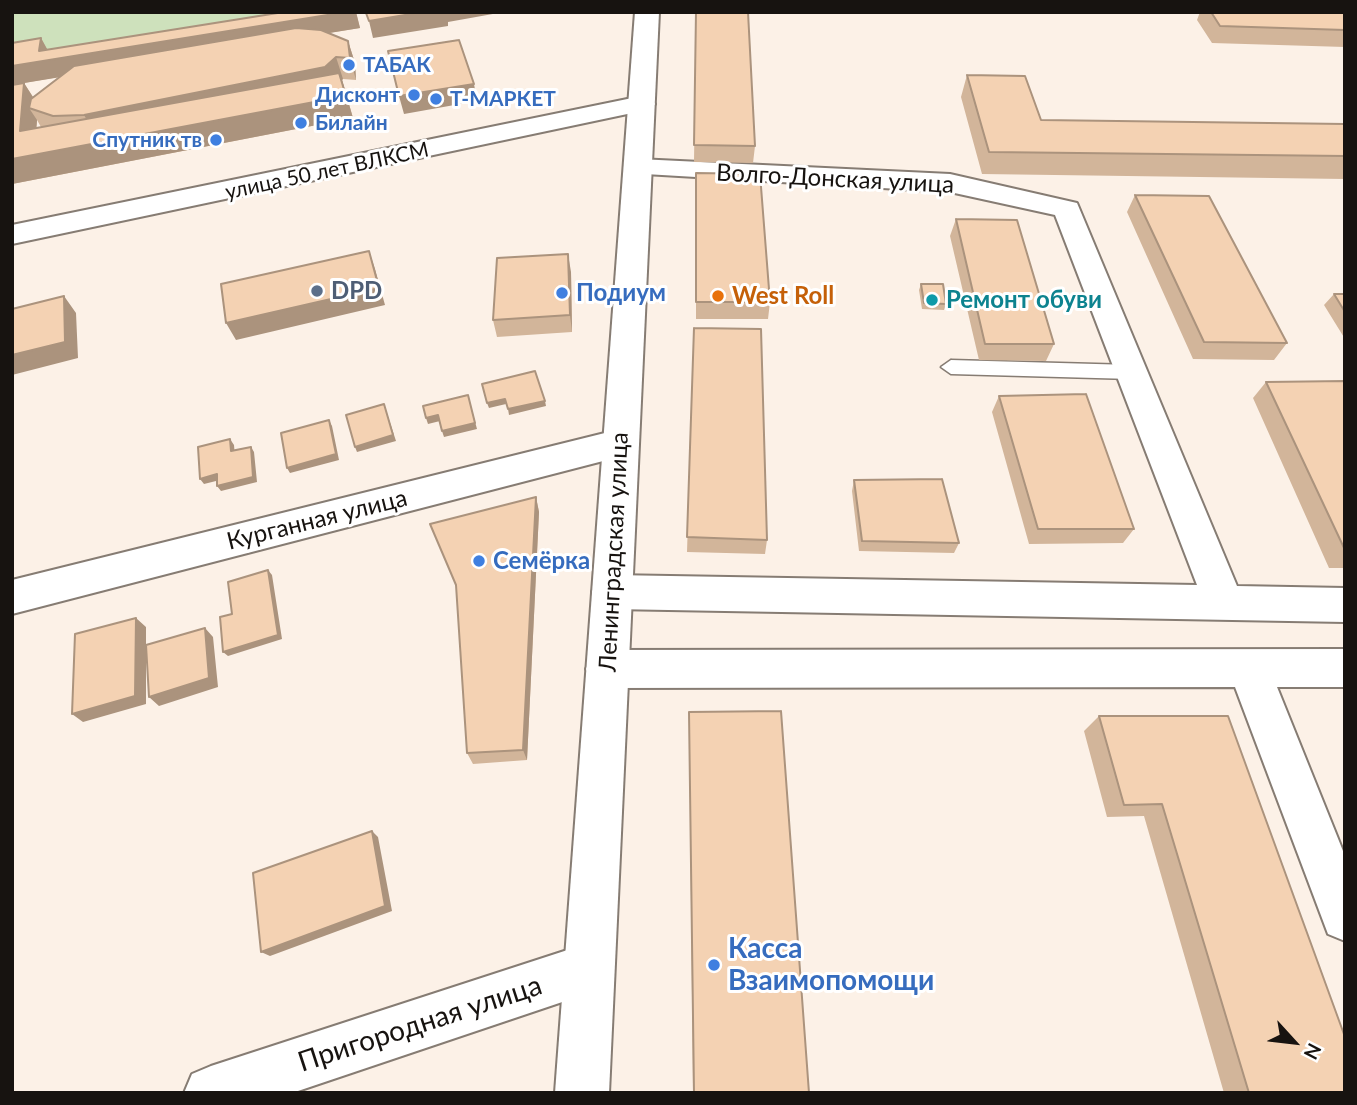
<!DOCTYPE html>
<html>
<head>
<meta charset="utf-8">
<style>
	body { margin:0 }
	#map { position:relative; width:1357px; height:1105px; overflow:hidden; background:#fcf1e7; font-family:Lato,sans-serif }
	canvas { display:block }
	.frame { position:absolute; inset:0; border:14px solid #171310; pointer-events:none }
	.north { position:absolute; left:1259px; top:1007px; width:70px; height:70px; -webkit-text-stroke:5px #fff; paint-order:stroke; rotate:117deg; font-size:19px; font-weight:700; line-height:28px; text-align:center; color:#171310 }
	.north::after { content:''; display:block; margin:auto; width:24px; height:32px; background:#171310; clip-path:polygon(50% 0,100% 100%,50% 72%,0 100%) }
</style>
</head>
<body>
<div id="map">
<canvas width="1357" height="1105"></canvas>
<div class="frame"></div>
<div class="north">N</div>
</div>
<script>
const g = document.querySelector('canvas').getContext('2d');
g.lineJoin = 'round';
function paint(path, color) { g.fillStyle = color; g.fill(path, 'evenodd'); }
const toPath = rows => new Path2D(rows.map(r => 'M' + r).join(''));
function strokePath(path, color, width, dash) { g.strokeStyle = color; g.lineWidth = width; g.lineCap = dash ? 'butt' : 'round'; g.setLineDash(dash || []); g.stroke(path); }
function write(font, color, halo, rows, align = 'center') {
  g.font = font + ' Lato,sans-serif'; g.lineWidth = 6; g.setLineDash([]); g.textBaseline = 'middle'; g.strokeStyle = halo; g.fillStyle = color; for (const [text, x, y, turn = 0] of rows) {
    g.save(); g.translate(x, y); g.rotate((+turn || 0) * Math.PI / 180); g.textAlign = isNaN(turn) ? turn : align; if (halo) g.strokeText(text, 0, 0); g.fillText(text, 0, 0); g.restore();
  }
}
paint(toPath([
	[12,12,337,12,12,60]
]), '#cee1bc');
const lane = toPath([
	[951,360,1132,365,1142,372,1132,379,951,374,941,367,951,360]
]);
const street = toPath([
	[642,96,651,99,655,104,651,109,12,244,12,225,642,96],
	[638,159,950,174,1077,203,1237,586,1345,588,1345,622,612,609,598,604,592,592,598,580,612,575,1197,585,1055,215,950,192,628,173,624,167,628,161,638,159],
	[621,429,634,433,639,443,634,453,12,614,12,580,621,429],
	[1345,649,1345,687,1277,687,1345,856,1345,941,1328,934,1235,687,607,688,592,682,586,669,592,656,607,650,1345,649],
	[589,943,607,950,614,968,607,986,589,993,292,1093,184,1093,192,1074,211,1066,589,943]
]);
const secondary = toPath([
	[635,12,659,12,609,1093,555,1093,635,12]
]);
strokePath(lane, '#867c73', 3);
strokePath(street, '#867c73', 4);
strokePath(secondary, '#867c73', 4);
paint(lane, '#fff');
paint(street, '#fff');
paint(secondary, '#fff');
paint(toPath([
	[284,12,356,12,360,28,328,33,348,41,355,63,356,80,343,79,342,80,353,118,12,184,24,83,33,97,59,77,12,85,41,38,47,50],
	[37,120,41,127,36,128],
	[696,12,755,146,753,163,694,162],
	[1200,12,1345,12,1345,47,1212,43,1197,20],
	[967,75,1041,120,1345,124,1345,179,982,174,961,97],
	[696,173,770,302,768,319,696,319],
	[1135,195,1287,343,1274,360,1193,359,1127,212],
	[956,219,1054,344,1046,361,979,360,950,236],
	[571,272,572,332,497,337,493,320],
	[921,284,946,304,944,310,922,309,919,290],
	[1334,294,1345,294,1345,339,1324,305],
	[694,328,767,540,765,554,687,552],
	[1345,381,1345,568,1329,568,1253,398,1266,382],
	[999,396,1134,529,1123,543,1029,544,992,412],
	[854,480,959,543,954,553,859,551,852,491],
	[536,497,539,512,527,760,473,764,467,753],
	[689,712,809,1093,693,1093],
	[1099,716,1228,716,1345,1093,1224,1093,1144,816,1107,817,1084,731]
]), '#d2b59a');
paint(toPath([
	[346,12,356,12,360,28,12,85,12,66,39,51,41,38,51,56],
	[423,12,504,12,448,22,448,26,373,38,369,21],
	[348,41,355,63,356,80,350,58],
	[336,57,343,79,342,80,353,118,12,184,12,159,97,137,84,115],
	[24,83,38,105,29,108,37,120,35,153,20,131],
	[474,84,477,101,404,114,399,96],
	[369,251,375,269,385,305,236,340,226,323],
	[568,254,571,272,572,332,570,315],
	[64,296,76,313,78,358,12,375,12,355],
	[468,395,477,429,444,437,442,431],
	[505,399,506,404,489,408,487,403],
	[545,401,546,406,509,415,508,409],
	[384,404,396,441,357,452,355,447],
	[438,415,440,421,428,424,426,418],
	[329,420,332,426,339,460,290,473,287,468],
	[230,439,234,445,235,457,231,451],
	[251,447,254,452,257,482,221,491,217,486],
	[217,474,220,480,204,484,200,479],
	[536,497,539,512,527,760,523,750],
	[268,570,272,575,282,639,228,656,223,652],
	[136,618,146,627,146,704,83,722,72,714],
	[205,628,213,637,218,687,159,706,149,697],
	[372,831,378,837,392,911,270,956,261,952],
	[12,1024,14,1024,12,1053]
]), '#ab937d');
const building = toPath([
	[284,12,346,12,12,66,12,43,41,38,39,51,284,12],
	[371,12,423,12,369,21,366,13,371,12],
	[696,12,748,12,755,146,694,145,696,12],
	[1211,12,1345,12,1345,30,1220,26,1211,12],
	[296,28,321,30,348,41,350,58,336,57,325,67,84,115,53,116,29,108,31,99,74,66,296,28],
	[459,40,474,84,399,96,388,51,459,40],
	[339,73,346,96,12,159,12,85,24,83,20,131,339,73],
	[967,75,1025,76,1041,120,1345,124,1345,156,989,152,967,75],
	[696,173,760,174,770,302,696,302,696,173],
	[1135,195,1209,196,1287,343,1204,342,1135,195],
	[956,219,1017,220,1054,344,985,344,956,219],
	[369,251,379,288,226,323,221,284,369,251],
	[568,254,570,315,493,320,497,258,568,254],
	[921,284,943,284,946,304,924,303,921,284],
	[1334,294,1345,294,1345,312,1334,294],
	[64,296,65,342,12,355,12,309,64,296],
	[694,328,761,329,767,540,687,537,694,328],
	[535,371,545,401,508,409,505,399,487,403,482,384,535,371],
	[1345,381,1345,550,1266,382,1345,381],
	[1086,394,1134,529,1038,529,999,396,1086,394],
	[468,395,475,423,442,431,438,415,426,418,423,406,468,395],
	[384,404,393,435,355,447,346,415,384,404],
	[329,420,336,454,287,468,281,433,329,420],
	[230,439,231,451,251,447,253,477,217,486,217,474,200,479,198,447,230,439],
	[942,479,959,543,862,541,854,480,942,479],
	[536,497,523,750,467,753,456,585,430,524,536,497],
	[268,570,278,635,223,652,220,617,232,614,228,582,268,570],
	[136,618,135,696,72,714,75,634,136,618],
	[205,628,209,678,149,697,146,645,205,628],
	[781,711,809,1093,694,1093,689,712,781,711],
	[1099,716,1228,716,1345,1037,1345,1093,1249,1093,1162,804,1124,805,1099,716],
	[372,831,385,906,261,952,253,873,372,831]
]);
paint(building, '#f4d2b3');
strokePath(building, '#ab937d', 2);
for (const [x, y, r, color] of [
	[349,65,7,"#3f7fe0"],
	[414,95,7,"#3f7fe0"],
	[436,99,7,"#3f7fe0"],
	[301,123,7,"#3f7fe0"],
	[216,140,7,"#3f7fe0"],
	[317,291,7,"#5c6f8a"],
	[562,293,7,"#3f7fe0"],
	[718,296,7,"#e8710a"],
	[932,300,7,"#0f9aa8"],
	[479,561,7,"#3f7fe0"],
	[714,965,7,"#3f7fe0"]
]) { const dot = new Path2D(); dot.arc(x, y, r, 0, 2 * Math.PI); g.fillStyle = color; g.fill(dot); strokePath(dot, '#fff', 2.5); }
write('bold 21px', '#366cbe', '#fff', [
	["ТАБАК",363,65],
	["Дисконт",400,95,"right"],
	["Т-МАРКЕТ",450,99],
	["Билайн",315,123],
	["Спутник тв",202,140,"right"]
], 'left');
write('21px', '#171310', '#fff', [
	["улица 50 лет ВЛКСМ",327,171,-12]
]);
write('24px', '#171310', '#fff', [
	["Волго-Донская улица",835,179,3],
	["Курганная улица",317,520,-14],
	["Ленинградская улица",614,552,-87]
]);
write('bold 24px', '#4e5e75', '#fff', [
	["DPD",331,291]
], 'left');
write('bold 24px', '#366cbe', '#fff', [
	["Подиум",576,293],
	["Семёрка",493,561]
], 'left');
write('bold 24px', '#c56008', '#fff', [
	["West Roll",732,296]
], 'left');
write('bold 24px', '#0d838f', '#fff', [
	["Ремонт обуви",946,300]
], 'left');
write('bold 28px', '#366cbe', '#fff', [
	["Касса",728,949],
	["Взаимопомощи",728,981]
], 'left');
write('28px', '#171310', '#fff', [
	["Пригородная улица",420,1024,-18]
]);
</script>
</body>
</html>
